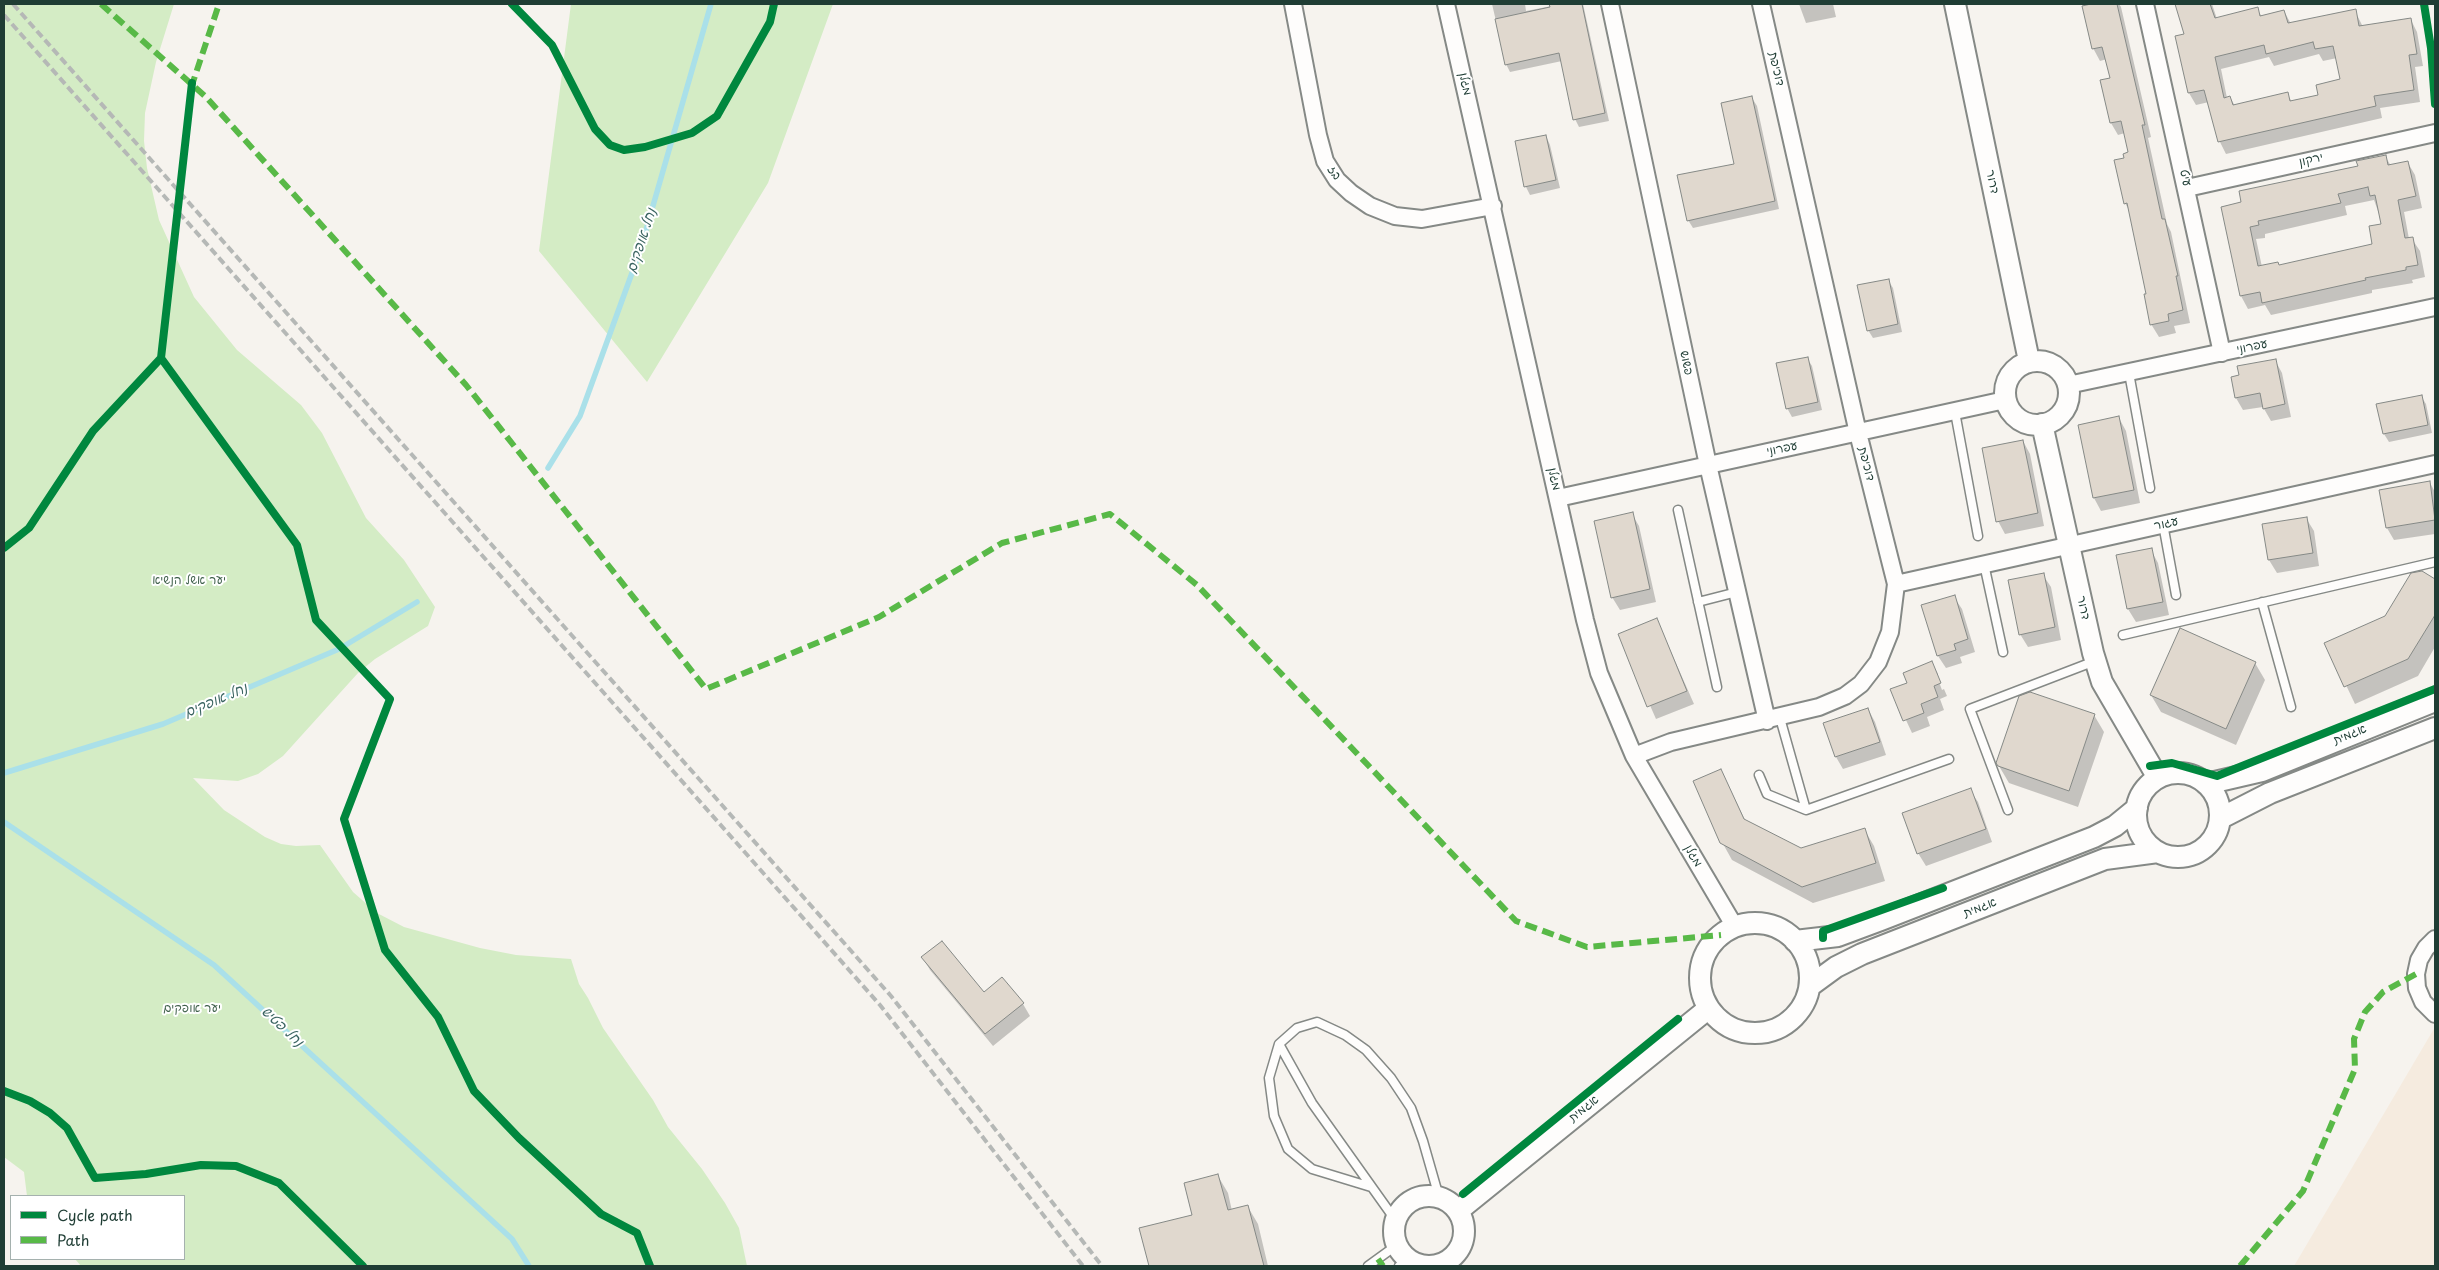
<!DOCTYPE html>
<html>
<head>
<meta charset="utf-8">
<style>
	body { margin:0 }
	#map { position:relative; width:2439px; height:1270px; overflow:hidden; background:#f6f3ee; font-family:"Playpen Sans",sans-serif }
	canvas { display:block }
	.frame { position:absolute; inset:0; border:5px solid #1f3d34; pointer-events:none }
	.legend { position:absolute; left:10px; top:1195px; width:175px; height:65px; box-sizing:border-box; background:#fff; border:1px solid #a5b1ae; margin:0; padding:6px 9px; list-style:none; font-size:15px; color:#1f3d34 }
	.legend li { display:flex; align-items:center; gap:10px; height:25px }
	.legend b { width:25px; border:1px solid #a5b1ae }
</style>
</head>
<body>
<div id="map">
<canvas width="2439" height="1270"></canvas>
<div class="frame"></div>
<ul class="legend">
<li><b style="height:6px;background:#00873e"></b>Cycle path</li>
<li><b style="height:6px;background:#58b947"></b>Path</li>
</ul>
</div>
<script>
const g = document.querySelector('canvas').getContext('2d');
g.lineJoin = 'round';
function paint(path, color) { g.fillStyle = color; g.fill(path, 'evenodd'); }
const toPath = rows => new Path2D(rows.map(r => 'M' + r).join(''));
function strokePath(path, color, width, dash) { g.strokeStyle = color; g.lineWidth = width; g.lineCap = dash ? 'butt' : 'round'; g.setLineDash(dash || []); g.stroke(path); }
function write(font, color, halo, rows, align = 'center') {
  g.font = font + ' "Playpen Sans","Playpen Sans Hebrew",sans-serif'; g.lineWidth = 4; g.setLineDash([]); g.textBaseline = 'middle'; g.strokeStyle = halo; g.fillStyle = color; for (const [text, x, y, turn = 0] of rows) {
    g.save(); g.translate(x, y); g.rotate((+turn || 0) * Math.PI / 180); g.textAlign = isNaN(turn) ? turn : align; if (halo) g.strokeText(text, 0, 0); g.fillText(text, 0, 0); g.restore();
  }
}
paint(toPath([
	[2435,1027,2435,1266,2294,1266]
]), '#f5ebdf');
paint(toPath([
	[4,4,174,4,156,62,145,113,144,141,147,168,159,220,194,297,237,350,301,405,322,433,366,518,404,560,435,607,428,626,375,659,358,673,283,756,258,774,238,781,193,778,224,810,265,837,281,844,296,846,320,845,353,892,377,913,404,927,480,948,516,955,571,959,579,984,588,998,603,1028,653,1100,668,1127,702,1169,725,1203,739,1228,747,1266,81,1266,75,1259,184,1259,184,1196,27,1196,24,1172,4,1157],
	[571,4,833,4,768,183,647,382,539,251]
]), '#d4ecc5');
paint(toPath([
	[1492,4,1525,4,1526,11,1562,4,1583,4,1609,121,1579,127,1575,119,1562,61,1510,72,1506,64],
	[1799,4,1833,4,1836,17,1806,23],
	[2094,4,2119,4,2121,7,2151,137,2148,138,2167,224,2171,232,2190,323,2174,326,2176,333,2159,337,2151,324,2148,295,2130,212,2125,203,2126,159,2130,153,2125,133,2118,135,2111,123,2112,79,2107,59,2100,61,2093,48],
	[2177,4,2212,4,2217,19,2257,9,2262,17,2284,11,2291,24,2355,11,2363,27,2411,20,2417,32,2423,66,2415,67,2420,102,2380,108,2382,118,2226,154,2220,142,2209,102,2196,105,2189,93,2177,37,2186,35],
	[2319,54,2323,61,2337,58,2342,80,2320,96,2292,102,2287,94,2235,106,2230,97,2227,98,2221,69,2269,57,2274,66],
	[1752,98,1757,106,1779,209,1693,228,1688,220,1735,165],
	[1546,136,1550,145,1560,188,1530,195,1526,187],
	[2385,156,2391,166,2408,163,2415,175,2422,208,2404,212,2409,239,2412,239,2420,251,2425,277,2412,280,2413,283,2372,290,2372,293,2271,315,2265,305,2248,309,2241,296,2223,208,2359,167],
	[2374,200,2383,225,2374,244,2280,266,2262,267,2256,239,2265,238,2265,234,2347,215,2345,206],
	[1888,280,1893,288,1902,332,1873,338,1868,330],
	[1807,358,1812,366,1822,410,1792,417,1787,408],
	[2275,360,2282,373,2291,417,2271,421,2263,407,2243,410,2236,398],
	[2421,396,2426,404,2432,433,2389,442,2384,434],
	[2119,418,2126,431,2140,503,2101,511,2094,498,2079,426],
	[2023,441,2030,454,2044,526,2005,534,1998,521],
	[2430,483,2435,492,2435,534,2394,540,2387,528],
	[1632,514,1639,526,1656,602,1620,610,1612,597],
	[2306,518,2314,531,2319,566,2277,573,2269,560,2263,525],
	[2151,550,2158,563,2169,615,2136,622,2128,609,2117,556],
	[2422,572,2435,580,2435,647,2418,676,2355,704,2326,643,2385,617],
	[2043,575,2051,587,2061,640,2028,647,2020,634],
	[1954,597,1962,609,1975,652,1960,657,1962,663,1946,668,1938,656,1923,606],
	[1657,620,1694,704,1656,719,1619,635],
	[1931,662,1938,674,1936,674,1942,690,1944,689,1947,696,1940,699,1944,710,1927,717,1930,726,1912,733,1892,690,1909,683],
	[2255,663,2265,680,2236,745,2161,712,2151,695],
	[1868,709,1875,722,1886,755,1843,769,1836,757,1824,724],
	[2094,715,2104,732,2078,807,2009,783,1999,766],
	[1721,770,1746,822,1801,849,1864,829,1874,846,1885,881,1813,903,1732,860,1722,842],
	[1970,790,1978,802,1992,842,1926,866,1918,853],
	[923,958,984,994,1023,1004,1030,1016,993,1046,930,970],
	[1218,1176,1228,1193,1232,1211,1248,1207,1258,1224,1268,1266,1150,1266,1141,1229,1193,1215]
]), '#0003');
strokePath(toPath([
	[548,468,580,416,640,251,711,4],
	[4,773,163,724,339,649,417,602],
	[4,822,214,965,512,1239,529,1266]
]), '#aae0e9', 5.5);
const building = toPath([
	[1549,4,1582,4,1605,113,1573,120,1559,53,1505,65,1495,19,1550,7,1549,4],
	[2091,4,2117,4,2145,125,2142,125,2162,219,2165,219,2178,276,2176,276,2183,310,2168,314,2169,321,2150,325,2144,294,2146,294,2127,203,2124,204,2114,160,2124,158,2123,154,2128,152,2121,121,2110,123,2100,80,2110,78,2102,47,2092,49,2082,6,2091,4],
	[2175,4,2210,4,2215,18,2258,7,2260,16,2284,10,2288,23,2356,9,2359,26,2411,18,2417,54,2409,55,2414,90,2374,96,2376,106,2218,142,2204,90,2188,93,2175,36,2184,34,2175,4],
	[2313,42,2315,49,2333,46,2340,79,2316,85,2318,95,2290,101,2288,92,2233,105,2230,96,2224,98,2215,57,2264,45,2266,54,2313,42],
	[1752,96,1775,201,1687,221,1677,175,1734,164,1721,103,1752,96],
	[1546,135,1556,180,1524,187,1515,141,1546,135],
	[2386,155,2388,165,2408,161,2416,196,2398,200,2405,238,2413,237,2418,265,2406,267,2406,270,2365,278,2366,280,2262,303,2260,292,2240,296,2221,207,2241,202,2239,191,2358,166,2356,161,2386,155],
	[2368,187,2370,196,2375,195,2381,224,2369,226,2372,244,2279,265,2278,262,2258,266,2250,227,2259,225,2258,221,2341,203,2338,194,2368,187],
	[1889,279,1898,324,1867,331,1857,285,1889,279],
	[1808,357,1818,402,1786,409,1776,363,1808,357],
	[2276,359,2285,404,2263,409,2260,393,2235,398,2231,377,2239,375,2237,366,2276,359],
	[2422,395,2428,425,2383,434,2376,404,2422,395],
	[2119,416,2134,490,2093,498,2078,425,2119,416],
	[2023,440,2038,513,1996,522,1982,448,2023,440],
	[2430,481,2435,520,2386,528,2379,490,2430,481],
	[1633,512,1650,589,1611,598,1594,521,1633,512],
	[2307,517,2313,553,2268,560,2262,524,2307,517],
	[2152,548,2163,602,2127,609,2116,555,2152,548],
	[2422,571,2435,579,2435,615,2408,659,2344,687,2324,643,2385,616,2411,573,2422,571],
	[2044,573,2055,627,2019,635,2008,580,2044,573],
	[1955,595,1968,639,1954,644,1956,650,1937,656,1921,605,1955,595],
	[1657,618,1687,691,1647,707,1618,634,1657,618],
	[2180,628,2256,662,2226,729,2150,695,2180,628],
	[1932,661,1941,683,1934,686,1938,697,1921,704,1924,713,1903,721,1890,689,1907,683,1903,673,1932,661],
	[2030,692,2095,714,2069,791,1998,766,1996,763,2019,696,2030,692],
	[1868,708,1880,742,1835,757,1823,723,1868,708],
	[1721,769,1744,819,1801,848,1865,828,1876,863,1802,887,1720,843,1693,781,1721,769],
	[1971,788,1986,829,1917,854,1902,813,1971,788],
	[942,941,984,992,1002,977,1024,1003,985,1034,921,957,942,941],
	[1218,1174,1228,1210,1248,1205,1264,1266,1149,1266,1139,1228,1192,1215,1184,1183,1218,1174]
]);
paint(building, '#e0d8ce');
strokePath(building, '#858986', 1);
const service = toPath([
	[2129,373,2150,488],
	[1955,412,1978,536],
	[1678,510,1717,687],
	[2163,524,2176,595],
	[1984,564,2003,652],
	[1698,602,1737,592],
	[2262,602,2291,707],
	[2123,635,2435,562],
	[1780,718,1806,810],
	[1759,775,1767,794,1806,810,1949,759],
	[2008,810,1970,709,2095,661],
	[1279,1044,1312,1103,1396,1221],
	[1371,1187,1312,1169,1288,1149,1274,1116,1269,1078,1279,1044,1297,1028,1317,1022,1345,1035,1366,1050,1391,1078,1411,1108,1423,1141,1439,1197],
	[1368,1266,1397,1245],
	[1399,1266,1409,1259]
]);
const minor = toPath([
	[1293,4,1318,135,1325,161,1337,180,1351,193,1370,206,1395,216,1422,219,1493,206],
	[1446,4,1585,620,1599,673,1634,756,1735,927],
	[1610,4,1708,465,1767,721],
	[2145,4,2222,353],
	[2187,188,2435,133],
	[2068,385,2435,307],
	[1558,498,2005,400],
	[1896,584,2435,464],
	[1634,756,1671,742,1819,707,1845,696,1861,684,1878,662,1890,632,1896,584,1858,433,1761,4],
	[2435,939,2426,948,2419,960,2416,974,2417,988,2423,1002,2435,1014]
]);
const tertiary = toPath([
	[1955,4,2029,361],
	'2005 393a32 32 0 1 1 64 0a32 32 0 1 1-64 0Z',
	[2042,424,2093,653,2102,682,2158,778],
	'2136 815a42 42 0 1 1 84 0a42 42 0 1 1-84 0Z',
	[2206,784,2262,771,2435,701],
	[2221,818,2270,793,2435,728],
	'1700 978a55 55 0 1 1 110 0a55 55 0 1 1-110 0Z',
	[1795,941,1838,936,1881,920,2094,837,2115,826,2137,808],
	[1810,986,1836,967,1862,954,2105,859,2158,852],
	'1394 1231a35 35 0 1 1 70 0a35 35 0 1 1-70 0Z',
	[1458,1211,1709,1008]
]);
strokePath(service, '#858986', 11);
strokePath(minor, '#858986', 20);
strokePath(tertiary, '#858986', 24);
strokePath(service, '#fefdfc', 8);
strokePath(minor, '#fefdfc', 16);
strokePath(tertiary, '#fefdfc', 20);
strokePath(toPath([
	[13,4,891,996,1102,1266],
	[4,15,880,1005,1083,1266]
]), '#b5b8b6', 4, [8, 4]);
strokePath(toPath([
	[101,4,206,97,466,385,706,689,879,617,1002,543,1110,514,1197,585,1516,921,1587,947,1721,935],
	[191,88,219,4],
	[1378,1259,1383,1266],
	[2240,1266,2303,1191,2355,1069,2354,1039,2365,1012,2383,992,2416,974]
]), '#58b947', 6, [12, 6]);
strokePath(toPath([
	[512,4,552,45,595,129,610,145,624,150,645,147,692,133,717,116,770,22,774,4],
	[2424,4,2431,48,2435,104],
	[161,358,297,545,316,620,390,699,344,819,385,950,438,1017,474,1091,519,1138,601,1214,637,1233,650,1266],
	[4,548,29,528,93,431,161,358,192,83],
	[2150,766,2172,763,2217,776,2435,689],
	[1823,938,1823,931,1943,888],
	[4,1091,30,1101,50,1113,67,1128,95,1178,146,1174,201,1165,236,1166,279,1183,363,1266],
	[1463,1194,1678,1019]
]), '#00873e', 8);
write('12px', '#1f3d34', '#fff', [
	["דוכיפת",1776,69,77],
	["מגלן",1465,84,77],
	["ירקון",2311,160,-13],
	["בז",1334,173,56],
	["עיט",2185,178,77],
	["דרור",1992,182,78],
	["עפרוני",2252,347,-12],
	["פשוש",1686,363,78],
	["עפרוני",1782,449,-12],
	["דוכיפת",1866,464,76],
	["מגלן",1554,479,77],
	["עגור",2166,524,-12],
	["דרור",2083,608,78],
	["אגמית",2350,735,-22],
	["מגלן",1693,856,60],
	["אגמית",1980,908,-21],
	["אגמית",1584,1109,-39]
]);
write('12px', '#3e5f4a', '#fff', [
	["יער אשל הנשיא",189,581],
	["יער אופקים",192,1009]
]);
write('italic 14px', '#3a6461', '#fff', [
	["נחל אופקים",642,241,-72],
	["נחל אופקים",216,701,-23],
	["נחל פטיש",282,1027,43]
]);
</script>
</body>
</html>
